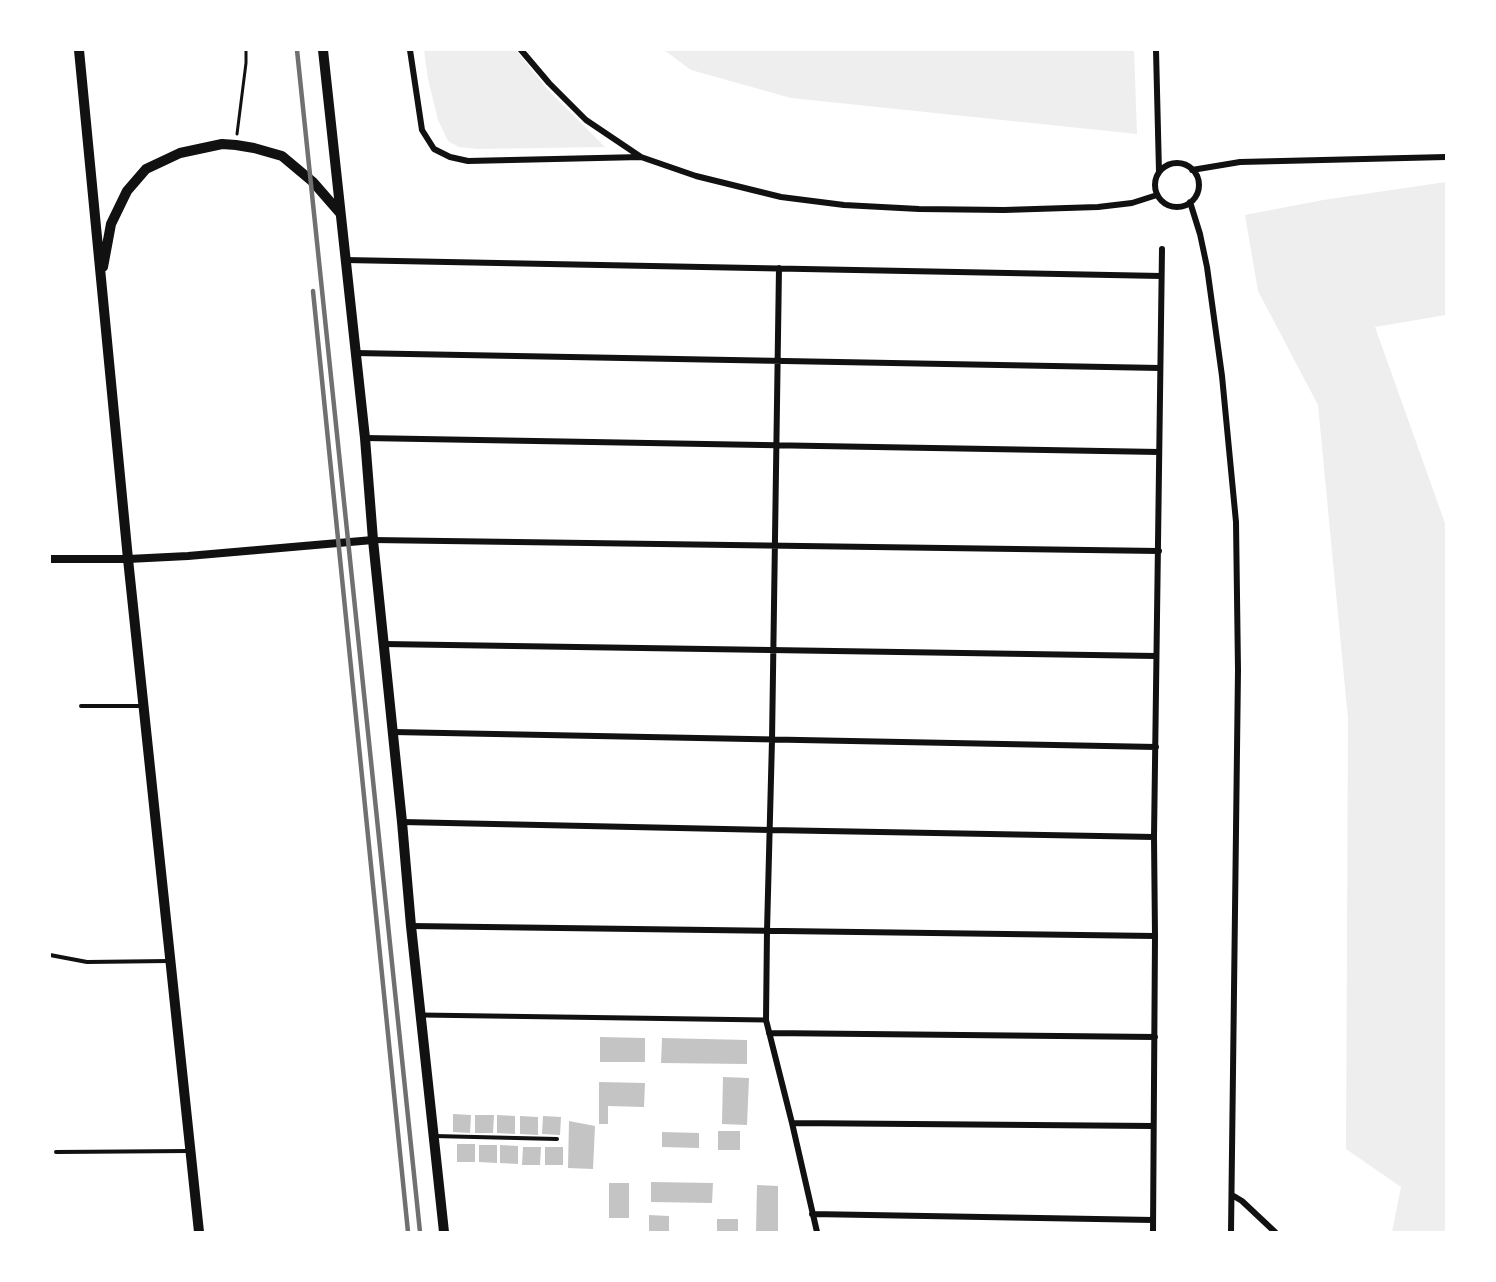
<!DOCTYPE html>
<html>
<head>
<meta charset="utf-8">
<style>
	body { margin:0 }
	#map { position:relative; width:1496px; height:1282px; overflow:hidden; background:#fff; font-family:Arial,sans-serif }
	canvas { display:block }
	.frame { position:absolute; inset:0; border:51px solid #fff; pointer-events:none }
</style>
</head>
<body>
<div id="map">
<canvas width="1496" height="1282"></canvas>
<div class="frame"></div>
</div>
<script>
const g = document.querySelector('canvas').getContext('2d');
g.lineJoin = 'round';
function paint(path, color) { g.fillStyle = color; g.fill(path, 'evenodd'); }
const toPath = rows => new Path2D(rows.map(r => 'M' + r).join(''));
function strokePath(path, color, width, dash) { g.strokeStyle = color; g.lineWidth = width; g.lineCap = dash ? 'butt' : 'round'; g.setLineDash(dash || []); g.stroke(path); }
paint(toPath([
	[424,50,516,50,548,90,605,147,478,149,459,147,448,141,438,120,428,79],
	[664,50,1134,50,1137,134,791,98,691,70],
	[1446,182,1446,315,1375,327,1446,526,1446,1232,1392,1232,1401,1187,1346,1149,1348,719,1318,405,1258,291,1245,215,1323,200]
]), '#eee');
paint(toPath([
	[600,1037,645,1038,645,1062,600,1062],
	[662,1038,747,1040,747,1064,661,1063],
	[723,1077,749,1078,747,1125,722,1124],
	[599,1082,645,1083,644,1107,608,1106,608,1124,599,1124],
	[453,1114,471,1115,470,1133,453,1132],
	[475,1115,494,1115,493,1133,475,1133],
	[497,1115,515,1116,515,1134,497,1133],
	[520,1116,538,1117,538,1135,520,1134],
	[543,1116,561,1117,560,1135,542,1134],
	[569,1121,595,1126,593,1169,568,1168],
	[718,1131,740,1131,740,1150,718,1150],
	[662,1132,699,1133,699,1148,662,1147],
	[457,1144,475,1144,475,1162,457,1162],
	[479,1145,497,1145,497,1163,479,1162],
	[500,1145,518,1146,518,1164,500,1163],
	[523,1147,541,1147,540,1165,522,1165],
	[545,1147,563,1147,563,1165,545,1165],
	[651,1182,713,1183,712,1203,651,1202],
	[609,1183,629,1183,629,1218,609,1218],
	[757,1185,778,1186,778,1232,756,1232],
	[649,1215,669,1216,669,1232,649,1232],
	[717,1219,738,1219,738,1232,717,1232]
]), '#c4c4c4');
strokePath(toPath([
	[237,134,246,63,246,50]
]), '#111', 3);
strokePath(toPath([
	[81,706,141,706],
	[50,955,87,962,169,961],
	[434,1136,557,1139],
	[56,1152,189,1151]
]), '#111', 4);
strokePath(toPath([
	[421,1015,766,1020]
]), '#111', 5);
strokePath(toPath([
	[410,50,422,130,434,149,450,157,468,161,641,157],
	[521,50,549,83,586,120,641,157,696,176,781,197,844,205,919,209,1004,210,1098,207,1132,203,1157,195],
	[1156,50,1159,172],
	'1155 185a22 22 0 1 1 44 0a22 22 0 1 1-44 0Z',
	[1192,170,1240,162,1446,157],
	[1190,202,1200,234,1207,267,1222,376,1236,522,1238,670,1231,1232],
	[345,260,1161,276],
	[779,268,772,740,767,931,766,1020,792,1123,817,1232],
	[355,353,1160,368],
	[365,438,1159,452],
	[373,540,1159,551],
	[384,644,1156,656],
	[393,732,1156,747],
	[402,822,770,830,1154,837],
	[411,926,1155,936],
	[769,1033,1155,1037],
	[792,1123,1153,1126],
	[1232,1195,1242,1201,1275,1232],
	[812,1214,1153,1220],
	[1153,1232,1155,936,1154,837,1162,249]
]), '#111', 6);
strokePath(toPath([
	[50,559,128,559,188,556,373,540]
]), '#111', 8);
strokePath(toPath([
	[79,50,128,559,199,1232],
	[323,50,365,438,373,540,402,822,411,926,444,1232],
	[103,267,111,224,127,191,146,169,180,153,222,144,236,145,254,148,282,156,313,182,340,213]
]), '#111', 10);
strokePath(toPath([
	[297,50,420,1232],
	[313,291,408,1232]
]), '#707070', 4.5);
</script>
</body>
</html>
